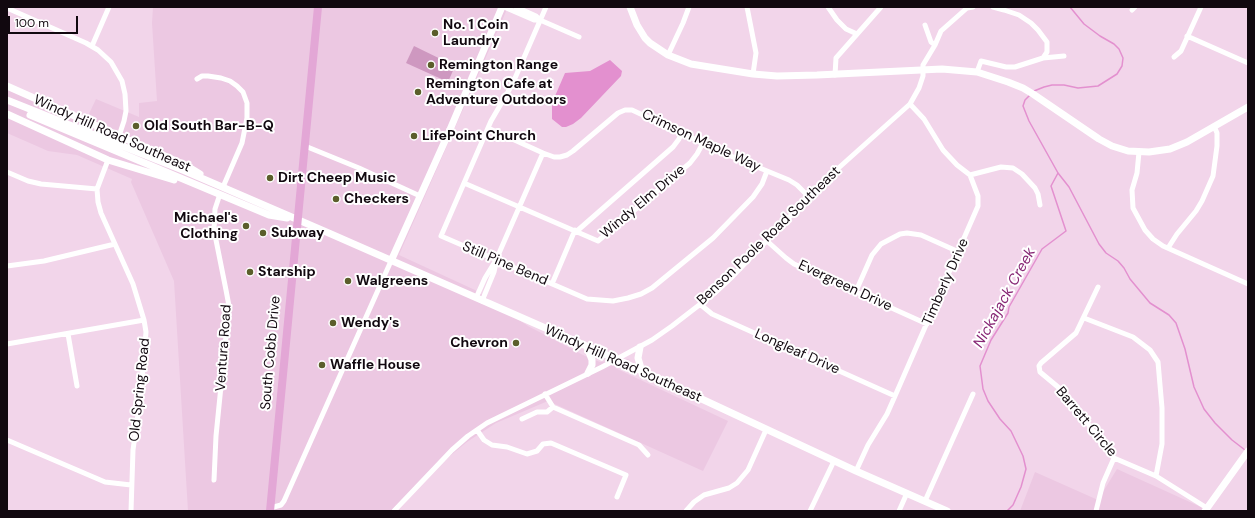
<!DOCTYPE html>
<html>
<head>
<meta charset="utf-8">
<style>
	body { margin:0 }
	#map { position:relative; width:1255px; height:518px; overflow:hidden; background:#f2d5ea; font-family:"DM Sans",sans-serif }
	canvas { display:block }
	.frame { position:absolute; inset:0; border:8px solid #11080f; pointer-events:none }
	.scale { position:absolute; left:8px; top:16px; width:70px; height:18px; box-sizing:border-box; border:2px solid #11080f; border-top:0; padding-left:5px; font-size:12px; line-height:14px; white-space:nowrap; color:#11080f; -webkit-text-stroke:3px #fff; paint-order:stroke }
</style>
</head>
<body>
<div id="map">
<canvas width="1255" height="518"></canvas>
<div class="frame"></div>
<div class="scale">100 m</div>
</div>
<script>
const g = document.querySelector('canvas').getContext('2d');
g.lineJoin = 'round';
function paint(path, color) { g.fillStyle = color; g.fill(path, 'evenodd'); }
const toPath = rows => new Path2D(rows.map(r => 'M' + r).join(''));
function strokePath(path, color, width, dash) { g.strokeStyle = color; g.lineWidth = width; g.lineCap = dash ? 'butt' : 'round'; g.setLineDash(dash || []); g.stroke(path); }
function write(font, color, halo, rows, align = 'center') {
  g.font = font + ' "DM Sans",sans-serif'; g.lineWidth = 4; g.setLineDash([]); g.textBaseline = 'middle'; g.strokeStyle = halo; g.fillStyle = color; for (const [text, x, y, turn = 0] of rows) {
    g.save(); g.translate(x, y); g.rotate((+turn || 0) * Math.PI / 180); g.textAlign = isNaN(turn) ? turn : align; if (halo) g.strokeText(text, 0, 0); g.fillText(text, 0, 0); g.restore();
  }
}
paint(toPath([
	[153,7,508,7,399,255,475,290,528,326,585,356,600,362,630,359,615,368,728,421,703,471,548,401,496,423,467,442,434,469,398,511,188,511,174,281,131,182,132,179,77,155,48,151,7,133,7,83,87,118,96,99,139,117,139,103,157,101,152,23],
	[1117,469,1203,508,1202,511,1020,511,1035,472,1098,500]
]), '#ecc8e2');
paint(toPath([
	[414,46,455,66,448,82,406,63]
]), '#ce98c0');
paint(toPath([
	[610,60,622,71,621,76,581,118,573,124,566,127,562,127,552,119,552,103,565,73,590,71]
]), '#e390cf');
strokePath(toPath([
	[1034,91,1044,87,1052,85,1064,85,1078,88,1098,86,1117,74,1122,66,1123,58,1119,49,1114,44,1100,36,1084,24,1070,7],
	[1030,95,1025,100,1023,106,1029,121,1058,173,1069,187,1099,244,1106,253,1118,261,1124,268,1130,279,1150,303,1169,315,1176,323,1185,349,1194,387,1204,409,1215,423,1232,440,1245,450],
	[1007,511,1013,505,1021,487,1026,469,1023,456,1011,431,1000,419,988,401,983,389,980,366,991,340,1008,313,1009,307,1042,249,1066,231,1051,186,1058,173]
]), '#e390cf', 1.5);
strokePath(toPath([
	[504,7,534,20,540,20],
	[516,7,536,16,540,20,579,37],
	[546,7,512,85,491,121,441,236,587,299,613,301,628,298,641,294,652,288,713,238,753,197,762,184,767,171],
	[747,7,756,53,753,74],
	[828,7,837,20,846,29,857,34],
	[7,8,86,43,98,50,111,62,122,81,125,94,126,111,124,121,120,133],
	[1132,10,1135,7],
	[925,25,931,42,935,45],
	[1187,36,1248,63],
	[92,46,109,7],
	[668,55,683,23,689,7],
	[1174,57,1181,51,1201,7],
	[1043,58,1064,56],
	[977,72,981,61,1006,67,1015,67,1043,58,1047,52,1047,42,1038,30,1031,23,1019,15,1004,10,993,7],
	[835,75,836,58,881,7],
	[197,79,202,76,208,76,221,78,230,81,237,86,243,92,247,103,247,118,242,143,223,187],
	[488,128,543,153,554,157,560,157,567,155,573,151,618,113,625,110,632,110,733,157,789,180,797,185,809,197],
	[305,146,359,168,420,196],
	[1139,152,1137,173,1132,190,1133,208,1145,230,1153,239,1163,246,1248,284],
	[108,160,97,189,98,202,101,213,133,284,144,320,146,332,141,392,133,450,131,511],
	[7,172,28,181,41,184,97,189],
	[970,175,1001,167,1013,168,1022,174,1035,188,1038,194,1040,205],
	[464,183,598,241,690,163,697,154,703,143],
	[577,231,673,147,679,139,682,133],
	[767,241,786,258,794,264,927,324],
	[1168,248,1177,234,1196,211,1202,201,1213,176,1217,146,1217,133,1214,126],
	[7,266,44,261,115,244],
	[552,284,575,230],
	[1098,287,1076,333,1041,363,1039,366,1040,372,1058,387,1078,409,1101,443,1114,458,1156,476,1207,508],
	[856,291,872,255,881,244,900,234,907,233,921,235,959,252],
	[476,298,485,278,496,260,543,153],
	[482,301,494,272,496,263],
	[701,305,712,314,895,396],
	[1084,318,1133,337,1150,350,1158,362,1162,408,1162,444,1156,476],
	[68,334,77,386],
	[7,344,144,320],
	[545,394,553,407,639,445,648,455],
	[522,419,537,412,547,412,553,407],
	[477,430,484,440,492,445,507,447,527,454,537,451,543,444,551,443,626,475,617,497],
	[7,440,105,482,131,485],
	[856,471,868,445,887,414,895,396,978,206,978,196,970,175,957,165,943,150,924,119,910,104],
	[214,480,216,436,229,306,226,290,214,230,215,209,220,194],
	[925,501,973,394],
	[270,508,281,505,284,501,391,261],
	[394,511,452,450,468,436,487,423,602,367,652,340,672,326,716,292,731,278,824,181,910,104,919,88,923,76,923,65,935,45,941,31,967,8,973,7],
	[686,511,694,502,704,495,729,488,737,483,748,470,766,430],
	[810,511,834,461],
	[899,511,907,493],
	[1096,511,1103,483,1114,458]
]), '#fff', 5);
strokePath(toPath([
	[630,7,637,25,645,38,650,43,668,55,691,64,753,74,777,76,817,75,942,69,977,72,1008,82,1023,88,1033,94,1099,139,1112,146,1128,151,1149,152,1170,149,1187,142,1248,107],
	[7,86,187,166,200,174],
	[7,100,185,171,331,234,616,359,856,471,947,511],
	[7,114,108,160,174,180],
	[30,115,269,215,287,218],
	[391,261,449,132,502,7],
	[587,347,592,360,592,365,588,373],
	[640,347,638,358,642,372],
	[1205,511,1248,451]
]), '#fff', 7);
strokePath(toPath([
	[270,511,318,7]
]), '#e3a7d6', 8);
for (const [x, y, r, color] of [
	[435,33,4,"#5b5e2b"],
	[431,65,4,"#5b5e2b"],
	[418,92,4,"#5b5e2b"],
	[136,126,4,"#5b5e2b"],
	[414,136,4,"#5b5e2b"],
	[270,178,4,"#5b5e2b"],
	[336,199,4,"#5b5e2b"],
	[246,226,4,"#5b5e2b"],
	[263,233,4,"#5b5e2b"],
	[250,272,4,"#5b5e2b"],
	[348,281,4,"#5b5e2b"],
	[333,323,4,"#5b5e2b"],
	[516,343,4,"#5b5e2b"],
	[322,365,4,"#5b5e2b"]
]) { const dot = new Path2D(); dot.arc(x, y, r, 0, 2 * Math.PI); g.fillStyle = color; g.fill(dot); strokePath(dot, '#fff', 1.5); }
write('bold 14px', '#11080f', '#fff', [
	["No. 1 Coin",443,25],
	["Laundry",443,41],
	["Remington Range",439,65],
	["Remington Cafe at",426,84],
	["Adventure Outdoors",426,100],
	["Old South Bar-B-Q",144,126],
	["LifePoint Church",422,136],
	["Dirt Cheep Music",278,178],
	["Checkers",344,199],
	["Michael's",238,218,"right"],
	["Clothing",238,234,"right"],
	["Subway",271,233],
	["Starship",258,272],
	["Walgreens",356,281],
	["Wendy's",341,323],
	["Chevron",508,343,"right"],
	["Waffle House",330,365]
], 'left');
write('14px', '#11080f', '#fff', [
	["Windy Hill Road Southeast",112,134,24],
	["Crimson Maple Way",701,141,25],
	["Windy Elm Drive",643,202,-40],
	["Benson Poole Road Southeast",769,236,-44],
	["Still Pine Bend",505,264,23],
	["Timberly Drive",946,282,-66],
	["Evergreen Drive",845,286,25],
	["Ventura Road",224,348,-86],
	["Longleaf Drive",797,352,24],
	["South Cobb Drive",271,353,-85],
	["Windy Hill Road Southeast",623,364,24],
	["Old Spring Road",140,390,-84],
	["Barrett Circle",1086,422,50]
]);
write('italic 15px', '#872775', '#fff', [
	["Nickajack Creek",1005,298,-61]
]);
</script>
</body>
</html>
